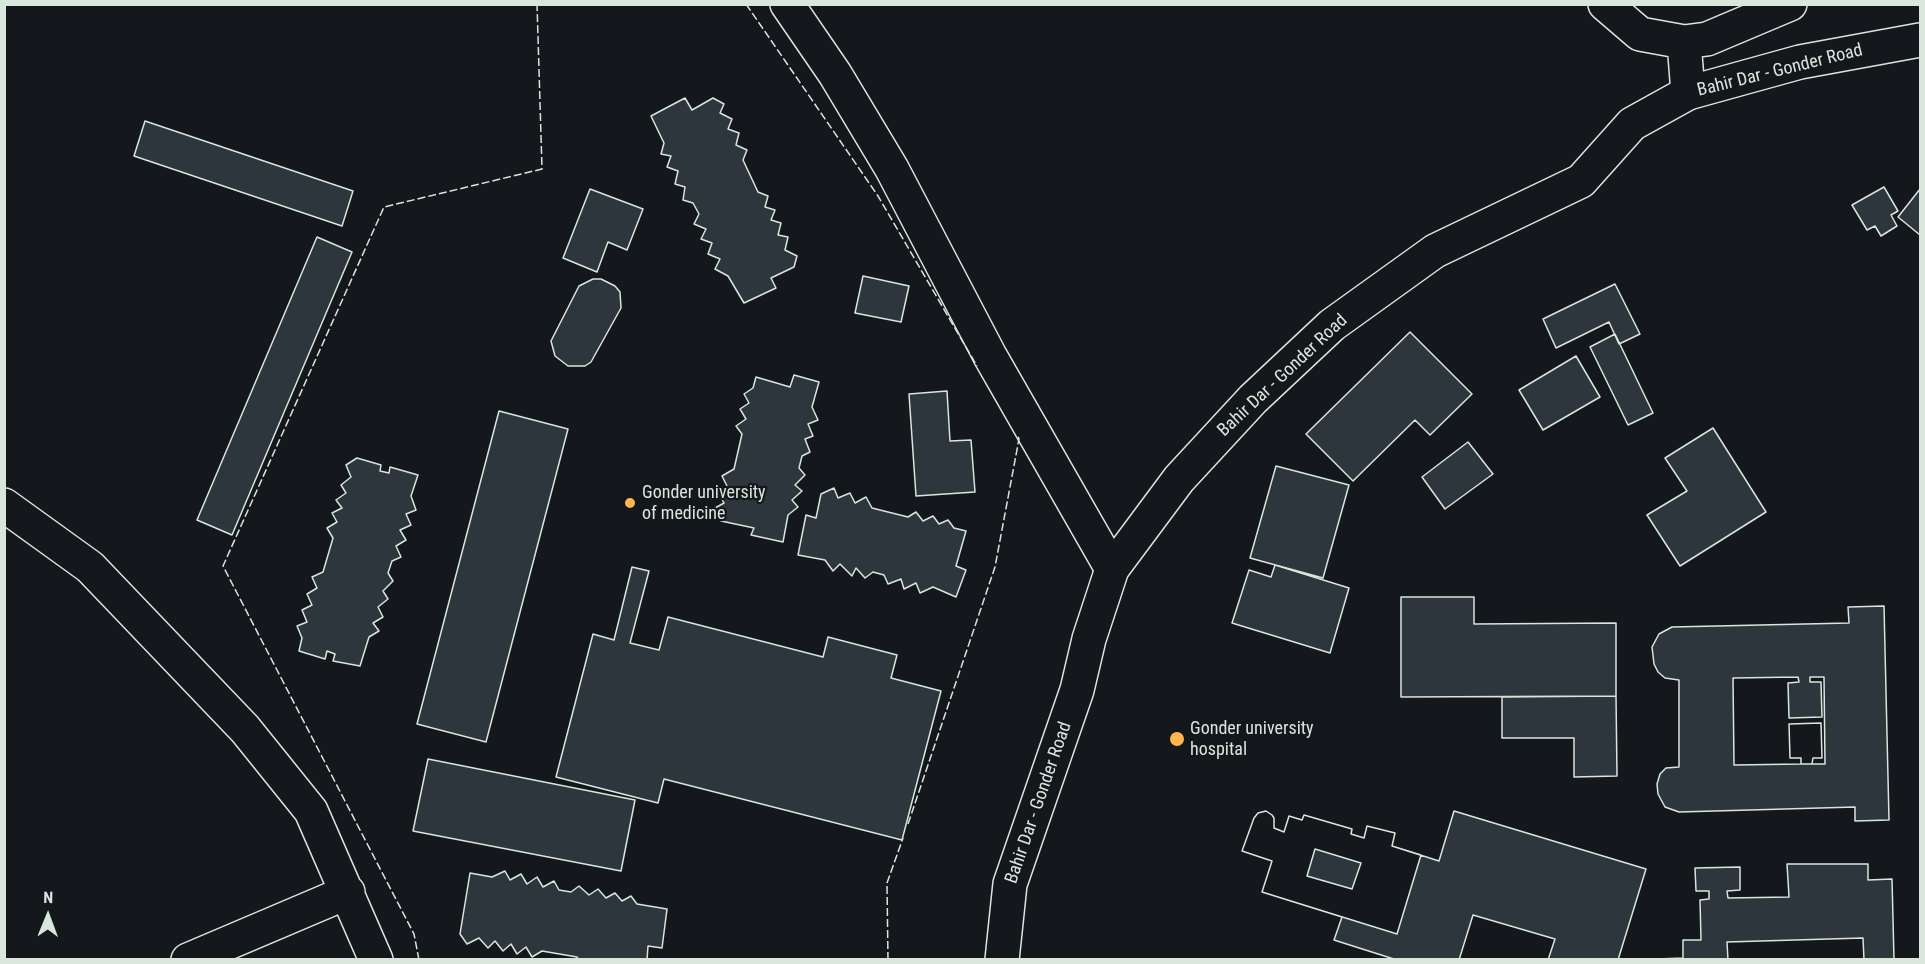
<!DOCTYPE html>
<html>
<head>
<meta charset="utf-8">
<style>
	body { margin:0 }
	#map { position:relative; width:1925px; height:964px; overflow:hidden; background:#14181c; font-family:"Roboto Condensed",sans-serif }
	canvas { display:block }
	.frame { position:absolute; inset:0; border:6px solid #d8e6dc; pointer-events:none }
	.north { position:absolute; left:18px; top:886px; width:60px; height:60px; -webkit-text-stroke:4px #14181c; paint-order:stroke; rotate:1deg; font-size:16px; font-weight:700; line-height:24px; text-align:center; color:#d8e6dc }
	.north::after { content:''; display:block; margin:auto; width:21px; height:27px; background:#d8e6dc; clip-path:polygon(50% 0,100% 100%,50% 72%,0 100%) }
</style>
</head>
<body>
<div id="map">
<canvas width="1925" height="964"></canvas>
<div class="frame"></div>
<div class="north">N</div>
</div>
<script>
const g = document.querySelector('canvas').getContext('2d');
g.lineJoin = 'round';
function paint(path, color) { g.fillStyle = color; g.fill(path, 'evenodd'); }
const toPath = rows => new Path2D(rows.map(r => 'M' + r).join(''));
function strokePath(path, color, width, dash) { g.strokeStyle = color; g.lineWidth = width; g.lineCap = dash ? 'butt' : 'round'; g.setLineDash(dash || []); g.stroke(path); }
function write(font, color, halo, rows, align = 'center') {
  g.font = font + ' "Roboto Condensed",sans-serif'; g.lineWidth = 4.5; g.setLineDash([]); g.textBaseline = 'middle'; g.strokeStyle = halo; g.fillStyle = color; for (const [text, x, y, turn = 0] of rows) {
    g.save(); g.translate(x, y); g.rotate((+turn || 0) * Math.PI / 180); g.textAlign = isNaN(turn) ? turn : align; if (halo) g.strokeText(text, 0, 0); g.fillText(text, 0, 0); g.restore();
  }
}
const building = toPath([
	[685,98,692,110,713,98,724,104,720,113,732,119,728,129,739,133,736,145,747,150,743,160,758,192,768,196,765,207,775,210,771,220,781,223,778,235,788,237,785,250,797,256,794,267,771,278,776,288,744,303,728,276,715,269,720,259,708,254,712,243,701,239,706,229,694,224,699,214,693,203,683,200,685,187,675,184,678,171,667,167,671,156,661,154,664,143,651,116,685,98],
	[145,121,353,191,342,226,134,156,145,121],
	[1884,187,1898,211,1891,215,1897,226,1881,236,1875,226,1867,230,1852,205,1884,187],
	[590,189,643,209,627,250,608,242,597,272,563,258,590,189],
	[1920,189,1920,235,1898,217,1920,189],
	[317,237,352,252,232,535,197,520,317,237],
	[863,276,909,286,901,322,855,313,863,276],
	[593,279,601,279,615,286,620,292,621,308,591,362,585,366,568,366,555,356,551,341,579,286,593,279],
	[1615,284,1640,334,1619,344,1609,322,1556,348,1543,319,1615,284],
	[1410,332,1472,394,1430,435,1415,420,1353,481,1306,434,1410,332],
	[1615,334,1653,413,1628,425,1590,347,1615,334],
	[1576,356,1600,397,1543,430,1519,390,1576,356],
	[794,375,819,382,812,407,818,420,808,424,813,436,805,439,810,452,802,456,799,468,805,475,795,485,802,491,792,500,798,507,788,515,783,542,751,535,754,528,721,521,715,508,724,503,718,492,727,486,722,476,734,469,742,434,736,426,746,419,740,409,749,403,744,394,753,388,756,377,790,387,794,375],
	[947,391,950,441,971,440,975,492,916,496,909,394,947,391],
	[499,411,568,429,486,742,417,724,499,411],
	[1713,428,1766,512,1680,566,1647,515,1687,491,1665,458,1713,428],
	[1468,442,1493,474,1445,509,1422,477,1468,442],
	[357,458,381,465,380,471,389,473,390,467,418,475,411,496,416,510,406,514,411,525,400,530,406,540,396,546,401,557,392,561,388,573,393,581,383,591,388,599,378,607,383,617,373,623,379,631,369,637,360,666,333,661,335,654,327,651,325,659,299,651,302,638,297,626,307,622,302,610,312,605,307,594,317,588,312,577,323,572,333,538,327,528,337,522,332,513,342,508,336,500,346,493,341,485,351,477,346,465,357,458],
	[1276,466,1349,485,1323,578,1250,558,1276,466],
	[834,488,838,498,850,493,855,503,866,497,872,508,908,517,916,512,923,521,933,516,939,524,948,520,954,528,966,531,956,566,966,570,956,597,933,587,920,593,916,583,904,589,901,579,888,584,884,575,873,572,865,578,856,568,852,576,840,564,833,571,825,560,798,555,806,515,816,518,821,494,834,488],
	[1275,565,1349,588,1330,653,1232,623,1249,570,1271,577,1275,565],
	[632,567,649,571,630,643,659,650,668,617,823,657,828,637,897,655,891,678,941,691,902,840,664,779,658,803,556,777,593,634,614,640,632,567],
	[1401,597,1474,597,1474,624,1616,623,1616,696,1401,697,1401,597],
	[1884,606,1889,820,1855,821,1855,807,1679,812,1665,807,1658,794,1657,784,1660,774,1666,768,1679,767,1679,680,1665,678,1658,672,1654,664,1652,647,1659,634,1672,627,1849,623,1848,607,1884,606],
	[1798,677,1799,682,1788,683,1789,718,1822,717,1821,682,1810,682,1810,677,1824,677,1825,764,1812,764,1813,758,1822,758,1821,723,1789,724,1790,758,1801,758,1801,764,1734,765,1733,678,1798,677],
	[1616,696,1617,776,1574,777,1574,738,1502,738,1502,697,1616,696],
	[1821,723,1822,758,1813,758,1812,764,1801,764,1801,758,1790,758,1789,724,1821,723],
	[428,759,635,800,621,871,413,831,428,759],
	[1266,811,1272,815,1274,818,1274,828,1284,832,1289,816,1302,820,1304,815,1352,829,1351,834,1364,838,1367,826,1395,833,1392,846,1439,861,1454,811,1646,869,1618,960,1548,960,1555,939,1473,915,1459,960,1397,960,1334,940,1342,917,1262,892,1272,861,1242,851,1254,818,1258,813,1266,811],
	[1266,811,1272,815,1274,818,1274,828,1284,832,1289,816,1302,820,1304,815,1352,829,1351,834,1364,838,1367,826,1395,833,1392,846,1421,855,1397,934,1262,892,1272,861,1242,851,1254,818,1258,813,1266,811],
	[1315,849,1361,863,1352,889,1307,876,1315,849],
	[1787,864,1868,864,1868,880,1892,879,1894,960,1864,960,1863,938,1727,942,1728,960,1631,960,1683,958,1683,940,1701,940,1700,900,1709,899,1709,891,1696,891,1695,868,1740,867,1740,890,1727,891,1728,898,1789,897,1787,864],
	[505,871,510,880,521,874,527,884,537,877,543,887,554,881,559,890,571,892,579,886,589,895,598,889,606,898,615,893,622,901,631,896,637,904,667,909,662,948,648,946,647,960,579,960,577,957,542,951,532,957,526,947,517,954,511,944,503,951,495,941,488,948,479,938,467,944,460,934,470,873,492,877,505,871]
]);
paint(building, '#2c363c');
strokePath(building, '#d8e6dc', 1.5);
const minor = toPath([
	[787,4,835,74,892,169,990,356,1112,569],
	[1605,4,1640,34,1684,42],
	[1688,93,1684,42,1707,39,1790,4],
	[4,505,90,567,245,729,311,811,376,960],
	[188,960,348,892]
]);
const highway = toPath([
	[1002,960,1010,884,1077,690,1089,639,1112,569,1179,479,1253,399,1332,325,1435,251,1581,181,1632,124,1688,93,1800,62,1920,40]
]);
strokePath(minor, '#d8e6dc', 36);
strokePath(highway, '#d8e6dc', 36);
strokePath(minor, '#14181c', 33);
strokePath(highway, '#14181c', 33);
strokePath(toPath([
	[746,4,878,196,977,366],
	[908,824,995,567,1019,439,1018,436],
	[419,960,414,934,223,566,384,207,542,169,537,4],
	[888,960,887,883,903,838]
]), '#d8e6dc', 1.5, [8, 3]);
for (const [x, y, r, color] of [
	[630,503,6,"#ffb74d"],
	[1177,739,8,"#ffb74d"]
]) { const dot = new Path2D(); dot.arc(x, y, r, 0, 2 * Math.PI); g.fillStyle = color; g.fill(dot); strokePath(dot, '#14181c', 2); }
write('18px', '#d8e6dc', '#14181c', [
	["Bahir Dar - Gonder Road",1780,71,-14],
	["Bahir Dar - Gonder Road",1283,376,-43],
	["Bahir Dar - Gonder Road",1039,803,-71]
]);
write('18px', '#d8e6dc', '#14181c', [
	["Gonder university",642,493],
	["of medicine",642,514],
	["Gonder university",1190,729],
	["hospital",1190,750]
], 'left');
</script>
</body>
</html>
